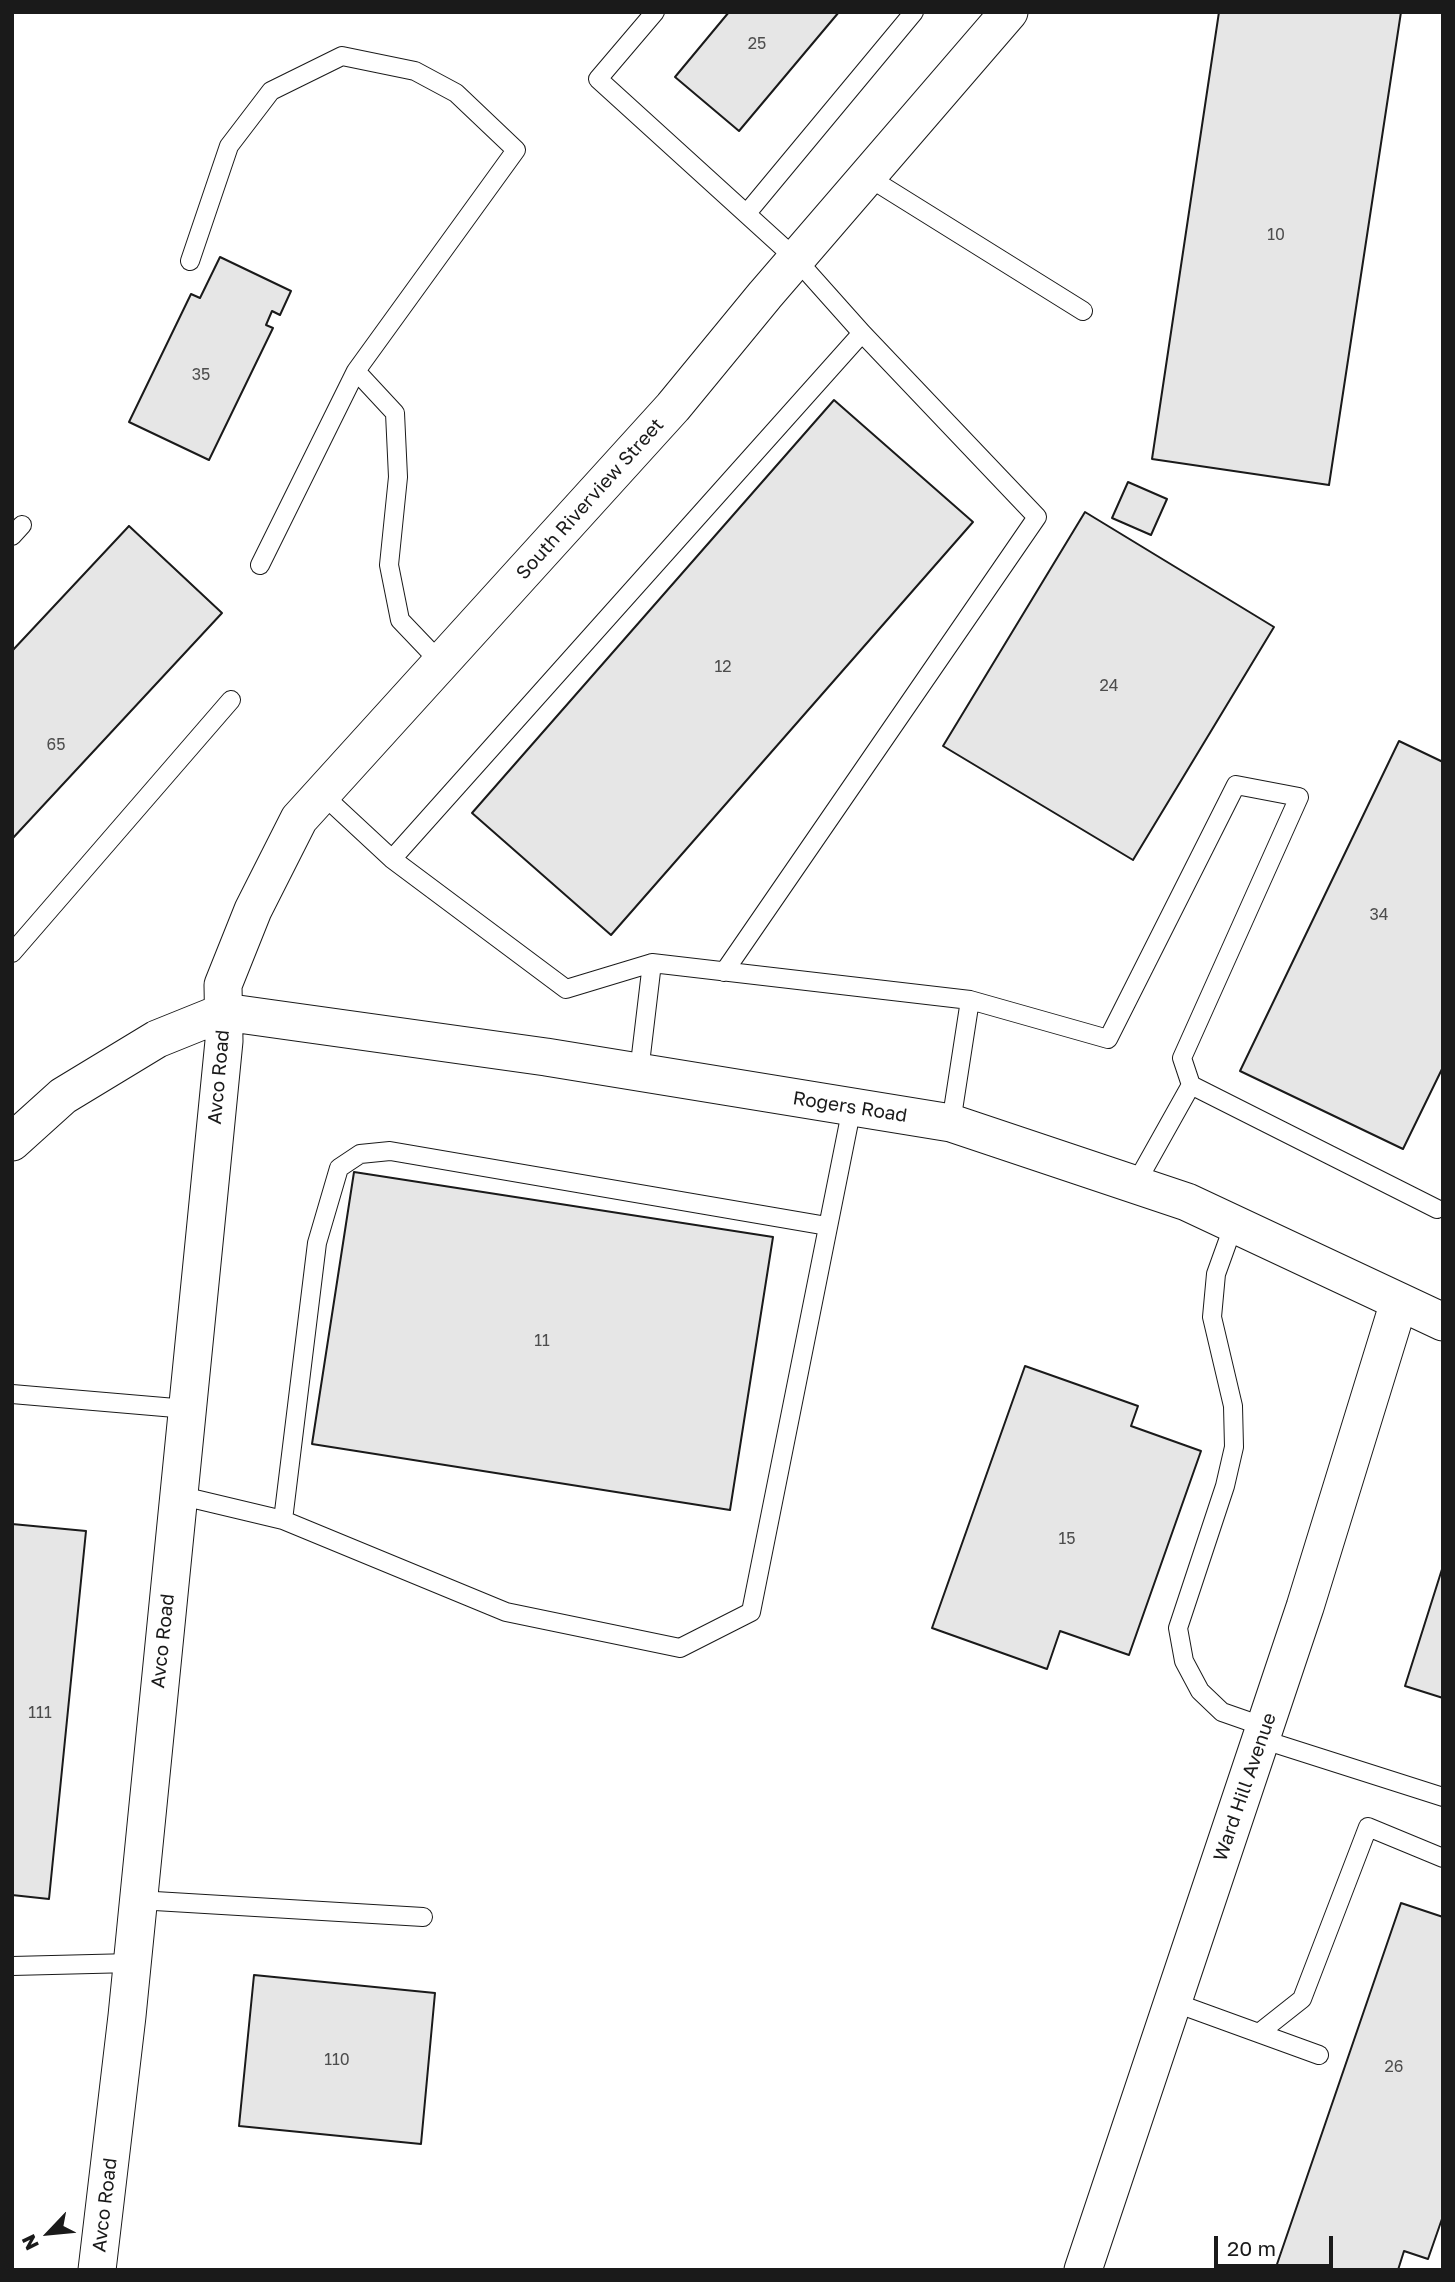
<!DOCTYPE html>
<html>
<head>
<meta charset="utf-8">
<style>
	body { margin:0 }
	#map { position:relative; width:1455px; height:2282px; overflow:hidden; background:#fff; font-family:"Golos Text",sans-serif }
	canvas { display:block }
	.frame { position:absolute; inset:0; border:14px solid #1a1a1a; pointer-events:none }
	.north { position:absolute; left:14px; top:2198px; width:70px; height:70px; -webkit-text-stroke:5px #fff; paint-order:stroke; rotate:244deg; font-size:19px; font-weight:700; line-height:28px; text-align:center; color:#1a1a1a }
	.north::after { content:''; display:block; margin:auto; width:24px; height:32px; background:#1a1a1a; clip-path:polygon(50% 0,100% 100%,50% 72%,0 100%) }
	.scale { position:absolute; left:1214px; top:2236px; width:119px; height:32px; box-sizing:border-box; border:4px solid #1a1a1a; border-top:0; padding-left:9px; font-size:21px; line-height:24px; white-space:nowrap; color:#1a1a1a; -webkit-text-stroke:5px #fff; paint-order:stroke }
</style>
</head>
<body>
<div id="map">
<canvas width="1455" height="2282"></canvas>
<div class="frame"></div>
<div class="north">N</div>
<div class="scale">20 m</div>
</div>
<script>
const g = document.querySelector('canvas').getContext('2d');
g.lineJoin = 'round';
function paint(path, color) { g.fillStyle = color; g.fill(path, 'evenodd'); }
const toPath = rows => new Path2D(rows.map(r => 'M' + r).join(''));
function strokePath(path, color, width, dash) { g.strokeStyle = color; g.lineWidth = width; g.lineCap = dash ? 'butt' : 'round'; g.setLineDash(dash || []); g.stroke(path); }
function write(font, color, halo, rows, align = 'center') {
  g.font = font + ' "Golos Text",sans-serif'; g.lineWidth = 5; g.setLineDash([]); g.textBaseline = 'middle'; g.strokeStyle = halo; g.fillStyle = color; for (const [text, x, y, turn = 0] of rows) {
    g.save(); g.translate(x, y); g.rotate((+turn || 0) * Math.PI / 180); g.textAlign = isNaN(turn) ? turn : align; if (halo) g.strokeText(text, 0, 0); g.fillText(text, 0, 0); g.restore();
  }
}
const building = toPath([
	[729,12,839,12,739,131,675,77,729,12],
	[1219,12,1401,12,1329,485,1152,459,1219,12],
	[220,257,291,291,280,315,272,311,266,325,273,328,209,460,129,422,191,294,200,298,220,257],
	[834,400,973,522,611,935,472,813,834,400],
	[1128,482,1167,499,1151,535,1112,518,1128,482],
	[1085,512,1274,627,1133,860,943,746,1085,512],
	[129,526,222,613,12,839,12,651,129,526],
	[1399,741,1443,762,1443,1067,1403,1149,1240,1071,1399,741],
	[354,1172,773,1237,730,1510,312,1444,354,1172],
	[1025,1366,1138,1406,1131,1426,1201,1451,1129,1655,1060,1631,1047,1669,932,1628,1025,1366],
	[12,1524,86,1531,49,1899,12,1895,12,1524],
	[1443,1566,1443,1698,1405,1686,1443,1566],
	[1401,1903,1443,1917,1443,2216,1428,2259,1404,2251,1398,2270,1275,2270,1401,1903],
	[254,1975,435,1993,421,2144,239,2126,254,1975]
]);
paint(building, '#e6e6e6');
strokePath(building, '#1a1a1a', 2);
const service = toPath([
	[868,177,1083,311],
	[747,213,914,12],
	[190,261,229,146,271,91,342,56,415,71,456,93,516,150,356,371,395,413,398,477,389,565,400,620,442,664],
	[12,536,22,525],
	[260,565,356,371],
	[322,794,392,859,566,989,652,963],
	[392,859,862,333,796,259,598,79,655,12],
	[12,953,231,700],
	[724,972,1037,517,862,333],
	[639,1072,652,963,970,1000],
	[951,1123,970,1000,1108,1039,1236,785,1299,797,1182,1058,1191,1085],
	[1135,1185,1191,1085,1437,1209],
	[1234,1224,1216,1274,1212,1317,1233,1406,1234,1447,1225,1486,1178,1628,1184,1661,1200,1691,1222,1712,1265,1727],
	[12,1394,187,1409],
	[178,1495,283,1520,506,1612,680,1648,751,1612,852,1107],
	[283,1520,317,1243,339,1168,360,1154,390,1151,827,1226],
	[1261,1739,1443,1797],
	[138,1900,423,1917],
	[12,1966,132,1963],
	[1173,2002,1319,2055],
	[1259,2033,1302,1999,1368,1827,1443,1858]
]);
const minor = toPath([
	[12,1142,63,1096,157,1039,224,1012,546,1057,951,1123,1187,1202,1443,1322],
	[97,2270,127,2016,205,1233,224,1041,223,985,253,910,299,819,673,407,765,295,1009,12],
	[1083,2270,1305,1607,1399,1302]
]);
strokePath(service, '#1a1a1a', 20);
strokePath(minor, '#1a1a1a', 39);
strokePath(service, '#fff', 18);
strokePath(minor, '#fff', 37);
write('16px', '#4d4d4d', null, [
	["25",757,44],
	["10",1276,235],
	["35",201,375],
	["12",723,667],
	["24",1109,686],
	["65",56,745],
	["34",1379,915],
	["11",542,1341],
	["15",1067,1539],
	["111",40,1713],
	["110",337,2060],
	["26",1394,2067]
]);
write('19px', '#1a1a1a', '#fff', [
	["South Riverview Street",590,499,-48],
	["Avco Road",219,1077,-85],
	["Rogers Road",850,1107,9],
	["Avco Road",163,1641,-84],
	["Ward Hill Avenue",1245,1787,-71],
	["Avco Road",105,2205,-83]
]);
</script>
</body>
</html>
